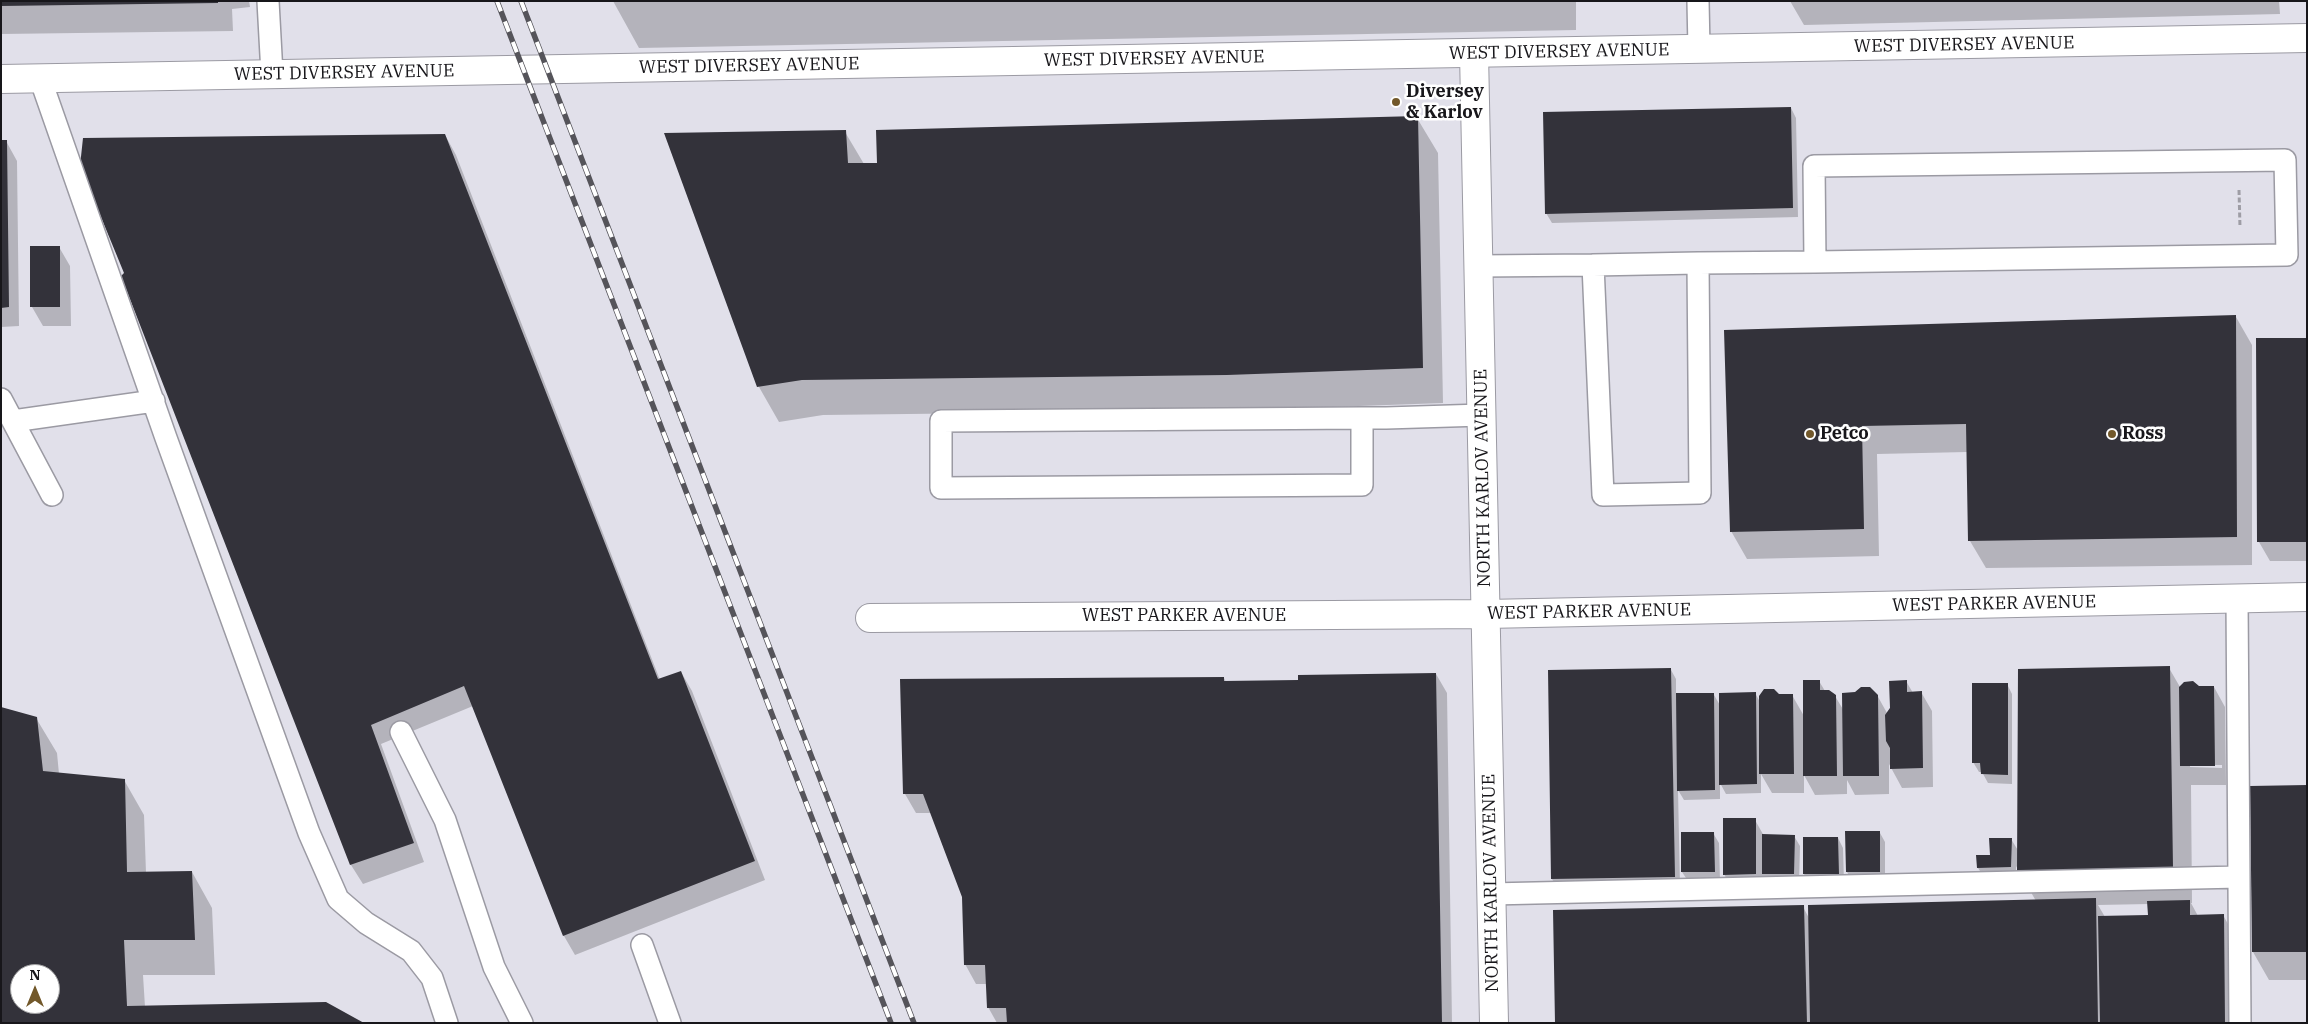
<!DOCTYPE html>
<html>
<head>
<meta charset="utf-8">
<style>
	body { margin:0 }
	#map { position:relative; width:2308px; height:1024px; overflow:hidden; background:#e1e0ea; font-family:"IBM Plex Serif",serif }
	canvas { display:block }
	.frame { position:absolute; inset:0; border:2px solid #17161a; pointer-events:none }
	.north { position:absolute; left:10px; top:964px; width:50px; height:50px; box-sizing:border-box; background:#fff; border:1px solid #a2a2a3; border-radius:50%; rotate:0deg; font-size:14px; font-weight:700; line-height:20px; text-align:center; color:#17161a }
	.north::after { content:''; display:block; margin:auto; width:18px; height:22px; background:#72582a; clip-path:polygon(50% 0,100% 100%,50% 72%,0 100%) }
</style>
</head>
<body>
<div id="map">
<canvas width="2308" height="1024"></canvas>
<div class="frame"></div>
<div class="north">N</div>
</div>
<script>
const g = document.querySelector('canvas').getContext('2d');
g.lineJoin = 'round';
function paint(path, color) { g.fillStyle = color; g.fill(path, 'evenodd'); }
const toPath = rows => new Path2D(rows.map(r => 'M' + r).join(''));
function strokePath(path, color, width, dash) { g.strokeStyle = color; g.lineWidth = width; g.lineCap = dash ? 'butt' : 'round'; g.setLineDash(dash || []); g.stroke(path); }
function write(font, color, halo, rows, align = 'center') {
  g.font = font + ' "IBM Plex Serif",serif'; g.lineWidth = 5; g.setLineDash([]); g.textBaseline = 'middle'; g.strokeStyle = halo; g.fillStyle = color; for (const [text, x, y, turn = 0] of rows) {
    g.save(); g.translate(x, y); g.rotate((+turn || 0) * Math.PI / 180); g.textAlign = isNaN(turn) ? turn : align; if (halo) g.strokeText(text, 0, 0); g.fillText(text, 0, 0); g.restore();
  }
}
paint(toPath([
	[1,1,249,1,250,7,232,9,233,31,1,34],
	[613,1,1576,1,1576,30,639,48],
	[1790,1,2279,1,2280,14,1804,25],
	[1791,108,1796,118,1798,217,1552,223,1546,213],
	[1417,118,1438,153,1443,403,1248,410,823,415,779,422,759,387,845,132,864,164,878,164],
	[445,135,456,155,660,680,681,672,692,691,765,880,575,955,564,936,473,706,381,744,424,862,363,884,351,865,123,276],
	[6,141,17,161,19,326,1,327,1,142],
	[59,247,70,266,71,326,43,326,32,307],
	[2236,317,2252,345,2252,565,1986,568,1970,541,1967,452,1877,454,1879,556,1747,559,1731,531,1725,331],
	[2307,339,2307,561,2270,561,2259,542],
	[2169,668,2180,687,2214,687,2225,707,2226,785,2191,785,2192,903,2191,903,2198,916,2223,915,2243,951,2244,1023,1556,1023,1803,907,1809,918,2036,901,2016,866,2016,877,1984,877,1978,868,2011,839,2019,852],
	[2190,765,2222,765,2222,768,2190,767],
	[2149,904,2149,916,2105,917,2098,905],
	[1671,670,1676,679,1676,695,1714,695,1721,707,1755,693,1760,702,1778,695,1792,695,1804,716,1819,681,1825,691,1835,696,1844,711,1877,695,1887,713,1906,681,1913,693,1921,692,1932,711,1933,787,1902,788,1889,764,1889,794,1855,795,1847,780,1847,794,1815,795,1804,775,1804,793,1772,793,1761,774,1761,793,1726,794,1720,783,1720,799,1684,800,1678,790,1680,886,1557,888,1552,879],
	[1436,674,1447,693,1452,1023,997,1023,988,1007,987,984,976,984,965,964,964,897,932,813,916,813,905,794,1224,678,1226,682,1299,681],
	[2007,684,2012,694,2012,784,1988,783,1982,772,1979,772,1973,762],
	[36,718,57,753,59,774,124,780,144,815,146,873,192,872,212,908,215,975,143,975,145,1007,1,1023],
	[20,974,50,974,50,1004,20,1004],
	[2307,786,2307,980,2269,980,2253,952],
	[1755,820,1764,836,1794,836,1800,846,1799,883,1735,894,1724,874],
	[1713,833,1719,843,1720,881,1688,881,1682,872],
	[1880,833,1885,842,1885,881,1852,881,1847,872],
	[1838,838,1843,848,1844,883,1809,883,1804,874]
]), '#0003');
paint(toPath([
	[1,1,218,1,218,3,1,6],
	[1791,107,1793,208,1545,214,1543,112],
	[1418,116,1423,368,1227,375,802,380,757,387,664,133,846,130,848,163,877,163,876,130],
	[445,134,658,679,681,671,755,861,563,936,464,686,371,725,414,843,350,865,121,276,124,273,80,166,83,138],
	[1,140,7,140,9,307,1,308],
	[30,246,60,246,60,307,30,307],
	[2236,315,2237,537,1968,541,1966,424,1862,426,1864,529,1730,532,1724,330],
	[2256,338,2307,338,2307,542,2257,542],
	[2170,666,2173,868,2017,871,2018,669],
	[1671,668,1675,877,1551,879,1548,670],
	[1436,673,1442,1023,1007,1023,1006,1008,987,1008,985,965,964,965,962,897,923,794,903,794,900,679,1224,677,1224,681,1298,680,1298,675],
	[1803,680,1820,680,1820,690,1829,690,1836,695,1837,776,1803,776],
	[1907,680,1907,692,1922,691,1923,768,1890,769,1890,748,1886,741,1885,715,1890,708,1889,681],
	[2193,681,2199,686,2214,686,2215,766,2180,766,2179,687,2184,682],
	[1972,683,2008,683,2008,775,1981,774,1980,763,1972,763],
	[1861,687,1870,687,1878,695,1879,776,1843,776,1842,693,1855,692],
	[1764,689,1774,689,1779,694,1793,694,1794,774,1759,774,1759,696],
	[1756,692,1757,784,1719,785,1719,693],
	[1676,693,1714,693,1715,790,1677,791],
	[1,707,37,717,43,771,125,779,127,872,192,871,195,940,124,940,127,1006,326,1002,364,1023,1,1023],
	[20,974,50,974,50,1004,20,1004],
	[2307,785,2307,952,2252,952,2250,786],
	[1723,818,1756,818,1756,874,1723,875],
	[1845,831,1880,831,1880,872,1846,872],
	[1681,832,1714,832,1715,872,1681,872],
	[1762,834,1795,835,1794,874,1762,874],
	[1803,837,1838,837,1839,874,1803,874],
	[1989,838,2012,838,2011,867,1977,868,1976,855,1990,855],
	[2096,898,2098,1023,1810,1023,1808,905],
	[2190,900,2190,915,2224,914,2225,1023,2100,1023,2098,916,2148,915,2147,901],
	[1804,905,1807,1023,1555,1023,1553,910]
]), '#33323a');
const lane = toPath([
	[268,1,272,74],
	[1698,1,1699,49],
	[40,78,166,438,309,833,338,899,366,923,411,951,432,978,447,1023],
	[1593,265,1603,495,1700,493,1698,263],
	[1478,266,1593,265,1698,263,1815,262,2287,255,2285,160,1814,166,1815,262],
	[1,399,52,495],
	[1362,418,1362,485,941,488,941,421,1362,418,1386,418,1482,415],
	[13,421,154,401],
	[2237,599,2240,1023],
	[401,732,445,820,494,967,522,1023],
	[1491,894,2239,877],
	[642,945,670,1023]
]);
const street = toPath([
	[1474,53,1494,1023],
	[870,618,1486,614,2307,597]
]);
const secondary = toPath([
	[1,79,2307,38]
]);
strokePath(lane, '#9b9aa3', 24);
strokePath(street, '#9b9aa3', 30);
strokePath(secondary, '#9b9aa3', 30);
strokePath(toPath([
	[2239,190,2240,227]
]), '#9e9da5', 3, [5, 2.5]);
strokePath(lane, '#fff', 21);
strokePath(street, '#fff', 28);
strokePath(secondary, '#fff', 28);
const rail = toPath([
	[497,1,891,1023],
	[521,1,914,1023]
]);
strokePath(rail, '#55545a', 5.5);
strokePath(rail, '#fff', 4, [11]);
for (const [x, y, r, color] of [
	[1396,102,5,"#72582a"],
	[1810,434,5,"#72582a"],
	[2112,434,5,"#72582a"]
]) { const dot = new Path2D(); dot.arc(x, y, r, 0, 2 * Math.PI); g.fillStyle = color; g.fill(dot); strokePath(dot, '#fff', 2); }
write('18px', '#17161a', '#fff', [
	["WEST DIVERSEY AVENUE",1964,45,-1],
	["WEST DIVERSEY AVENUE",1559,52,-1],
	["WEST DIVERSEY AVENUE",1154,59,-1],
	["WEST DIVERSEY AVENUE",749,66,-1],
	["WEST DIVERSEY AVENUE",344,73,-1],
	["NORTH KARLOV AVENUE",1483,478,-91],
	["WEST PARKER AVENUE",1994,604,-1],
	["WEST PARKER AVENUE",1589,612,-1],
	["WEST PARKER AVENUE",1184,616],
	["NORTH KARLOV AVENUE",1491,883,-91]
]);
write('bold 18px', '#17161a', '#fff', [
	["Diversey",1406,92],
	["& Karlov",1406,113],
	["Petco",1820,434],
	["Ross",2122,434]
], 'left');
</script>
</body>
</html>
